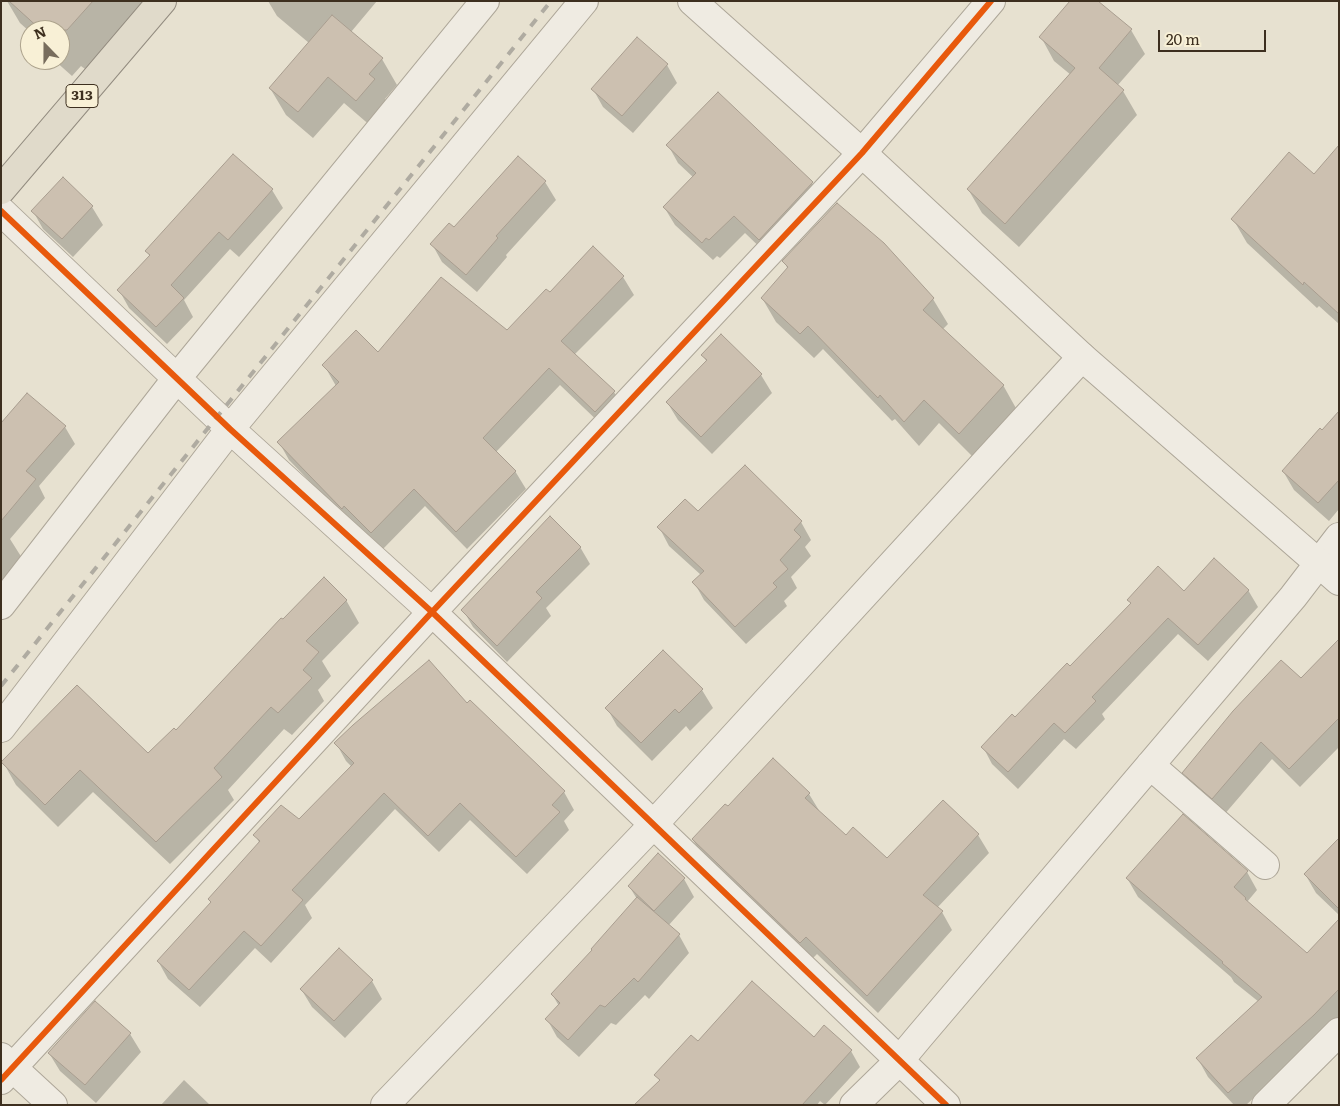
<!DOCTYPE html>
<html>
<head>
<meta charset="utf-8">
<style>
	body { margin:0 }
	#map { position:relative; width:1340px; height:1106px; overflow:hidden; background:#e7e1d0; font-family:Literata,serif }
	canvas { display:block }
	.frame { position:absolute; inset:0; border:2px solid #3d2f1f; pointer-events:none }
	.north { position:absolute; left:20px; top:20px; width:50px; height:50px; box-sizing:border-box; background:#f8f0d6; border:1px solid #ada38d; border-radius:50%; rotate:338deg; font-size:14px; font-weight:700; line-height:20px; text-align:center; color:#3d2f1f }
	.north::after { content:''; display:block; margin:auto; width:18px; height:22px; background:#786d5d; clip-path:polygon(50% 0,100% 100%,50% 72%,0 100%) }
	.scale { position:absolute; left:1158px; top:30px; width:108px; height:22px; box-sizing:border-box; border:2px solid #3d2f1f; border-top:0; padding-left:6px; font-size:15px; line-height:18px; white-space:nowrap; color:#3d2f1f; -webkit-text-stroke:4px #f8f0d6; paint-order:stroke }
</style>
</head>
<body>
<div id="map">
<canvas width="1340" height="1106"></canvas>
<div class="frame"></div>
<div class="north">N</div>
<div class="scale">20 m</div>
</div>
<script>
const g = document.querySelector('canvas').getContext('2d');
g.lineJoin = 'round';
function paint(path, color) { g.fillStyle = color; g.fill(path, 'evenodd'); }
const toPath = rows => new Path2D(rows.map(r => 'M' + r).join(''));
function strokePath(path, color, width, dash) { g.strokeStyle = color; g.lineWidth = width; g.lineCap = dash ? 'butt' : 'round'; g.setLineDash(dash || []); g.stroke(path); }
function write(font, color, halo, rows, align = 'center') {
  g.font = font + ' Literata,serif'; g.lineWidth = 5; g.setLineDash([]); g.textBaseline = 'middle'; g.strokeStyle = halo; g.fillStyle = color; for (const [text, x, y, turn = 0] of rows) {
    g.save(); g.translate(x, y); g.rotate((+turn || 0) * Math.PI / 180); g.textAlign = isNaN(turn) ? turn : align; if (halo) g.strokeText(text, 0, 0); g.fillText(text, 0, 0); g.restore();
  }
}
paint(toPath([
	[7,1,155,1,89,72,81,66,72,76,54,60,60,60,60,30,30,30,30,32,20,23],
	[268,1,377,1,351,32,382,59,397,85,385,99,389,106,372,127,344,103,313,138,286,115,270,88,309,43,277,16],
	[1097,1,1131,30,1145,54,1117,86,1123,91,1137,115,1019,247,982,213,968,189,1071,75,1054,61,1041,37],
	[667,65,677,83,633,133,603,107,593,89],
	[718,94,812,183,823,201,770,257,745,233,720,258,717,256,713,260,675,225,664,207,694,178,678,163,668,145],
	[1339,147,1339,324,1319,306,1317,308,1247,243,1233,219,1314,175],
	[233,156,272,190,283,208,239,257,230,249,184,300,193,317,167,344,129,308,119,290,150,257,147,251],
	[545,182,556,200,506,255,507,257,477,292,442,262,432,244,454,229],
	[92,207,103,225,73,257,43,229,33,211],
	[883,244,933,299,948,324,942,330,1003,385,1017,410,973,457,939,423,919,446,895,419,892,421,823,349,814,358,776,322,762,298,788,270,784,261],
	[623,277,634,295,574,355,614,392,624,410,606,429,560,385,496,452,515,471,526,489,467,549,425,506,382,550,352,525,289,460,279,442,336,386,324,365,378,353,507,332,550,294],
	[721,336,761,375,772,393,712,454,678,420,667,402,707,362,702,355],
	[1339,413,1339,509,1329,521,1294,490,1283,471],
	[1,425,65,427,75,444,39,486,45,498,10,539,22,558,1,582],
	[698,513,801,522,811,540,805,547,811,556,791,577,797,588,784,601,787,606,746,644,704,600,694,582,701,575,669,546,659,527],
	[580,547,590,564,546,608,551,616,507,662,473,627,463,610],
	[1248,590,1258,607,1208,661,1178,634,1102,714,1105,719,1076,749,1064,739,1018,789,992,764,983,747,1070,668,1131,604,1129,600,1184,593],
	[346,600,359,623,322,661,331,676,318,690,324,701,292,735,284,729,228,790,234,800,170,864,93,792,58,827,16,785,3,762,148,755,176,731,283,621],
	[1339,650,1339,747,1300,787,1272,759,1223,816,1195,791,1184,773],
	[663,652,702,690,713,708,690,731,686,726,652,761,617,726,607,708],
	[467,705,564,792,574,810,564,821,569,830,527,874,470,820,439,852,395,809,305,905,312,918,271,963,255,948,200,1007,168,979,158,961,212,903,260,844,255,835,299,821,352,767,346,761,336,743],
	[809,794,820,812,846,837,887,860,943,802,978,835,989,853,937,908,942,912,952,930,878,1013,817,954,811,960,704,858,693,840,728,808],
	[1339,840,1339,915,1316,893,1305,874],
	[1247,872,1257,890,1247,902,1307,955,1339,922,1339,1018,1324,1034,1246,1105,1234,1105,1208,1077,1198,1059,1259,1002,1234,982,1231,977,1138,897,1127,878],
	[684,879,694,897,668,926,679,935,689,953,649,999,645,995,616,1025,611,1023,579,1057,557,1037,547,1019,559,1006,552,994,594,950,637,899,629,886],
	[372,981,382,999,345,1038,312,1007,301,989],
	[130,1034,141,1052,96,1103,60,1071,49,1053],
	[814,1039,851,1051,860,1067,825,1105,820,1101,817,1105,637,1105,660,1081,656,1075,698,1042],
	[184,1080,210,1105,161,1105]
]), '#0003');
const building = toPath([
	[9,1,93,1,67,30,41,30,9,1],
	[1070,1,1098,1,1132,29,1099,68,1124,90,1005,224,967,189,1075,68,1039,37,1070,1],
	[332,15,383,58,369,74,375,79,356,101,328,77,298,112,269,88,332,15],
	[637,37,668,64,622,116,591,89,637,37],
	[718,92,813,182,759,240,734,216,709,240,706,238,702,243,663,207,696,173,666,145,718,92],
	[1339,145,1339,314,1304,282,1303,285,1231,219,1289,152,1314,174,1339,145],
	[233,154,273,189,228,240,219,232,171,285,184,298,156,327,117,290,150,255,145,251,233,154],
	[518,156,546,181,496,236,498,238,466,275,430,244,449,223,454,227,518,156],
	[63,177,93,206,62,239,31,211,63,177],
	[837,203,884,243,934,298,923,310,1004,385,959,434,924,400,904,422,880,395,878,398,808,326,800,334,761,298,788,267,782,261,837,203],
	[593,246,624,276,561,341,615,391,595,412,549,368,483,438,516,471,456,532,414,489,371,533,344,506,342,509,340,507,277,442,339,382,322,365,356,330,378,352,441,277,507,330,546,289,550,292,593,246],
	[721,334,762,374,701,437,666,402,707,360,701,355,721,334],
	[27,393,66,426,26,471,36,479,1,521,1,423,27,393],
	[1339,411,1339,480,1318,503,1282,471,1320,428,1322,430,1339,411],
	[745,465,802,521,794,530,801,537,780,560,788,569,773,583,777,587,735,627,692,582,704,571,657,527,685,499,698,511,745,465],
	[550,516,581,547,536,592,542,598,497,646,461,610,550,516],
	[1214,558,1249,590,1198,645,1168,618,1092,697,1096,701,1065,733,1054,723,1008,772,981,747,1012,714,1015,717,1067,663,1070,666,1131,603,1127,600,1158,566,1184,591,1214,558],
	[324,577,347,600,306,641,319,652,303,670,312,678,278,713,271,707,214,768,222,777,156,842,80,770,45,805,1,762,77,685,148,753,174,728,176,730,281,618,283,619,324,577],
	[1339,639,1339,718,1289,769,1261,742,1212,799,1182,773,1233,711,1281,660,1301,678,1339,639],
	[663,650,703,689,679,713,675,709,641,743,605,708,663,650],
	[429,660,467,703,470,700,565,791,552,805,560,812,516,857,460,803,428,836,384,793,292,890,303,900,261,946,244,931,189,990,157,961,211,902,208,899,260,841,253,835,281,805,299,819,354,763,334,743,353,725,429,660],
	[773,758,810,793,805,798,846,835,853,827,887,858,943,800,979,834,923,895,943,911,867,996,806,937,800,943,692,839,725,804,728,806,773,758],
	[1183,814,1248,871,1234,887,1246,898,1245,899,1307,953,1339,919,1339,989,1314,1015,1228,1093,1196,1058,1262,997,1222,963,1223,962,1126,878,1183,814],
	[1339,838,1339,909,1304,874,1339,838],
	[658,853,685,878,654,911,628,886,658,853],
	[637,897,680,934,638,982,634,978,605,1007,600,1005,568,1040,545,1019,560,1003,551,994,592,950,591,949,637,897],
	[339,948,373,980,334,1021,300,989,339,948],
	[752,981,814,1037,824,1025,852,1050,802,1105,634,1105,660,1080,654,1075,691,1035,698,1041,752,981],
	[95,1001,131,1033,85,1085,48,1053,95,1001]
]);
paint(building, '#ccc0b0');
strokePath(building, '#a89d8f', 1);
const minor = toPath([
	[1,211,230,429,432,612,946,1105],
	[1,605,177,378,485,1],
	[1,728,230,429,584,1],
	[1150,765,1265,865],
	[1,1057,53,1105],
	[1,1080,432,612,862,153,991,1],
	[385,1105,653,825,1082,357],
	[854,1105,899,1061,919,1037,1293,597,1339,537],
	[1266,1105,1339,1032]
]);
const tertiary = toPath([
	[692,1,862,153,1082,357,1339,581]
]);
const trunk = toPath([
	[1,190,162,1]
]);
strokePath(minor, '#ada698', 30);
strokePath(tertiary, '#ada698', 30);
strokePath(trunk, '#928b7f', 30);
strokePath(minor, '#efebe2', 28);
strokePath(tertiary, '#efebe2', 28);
strokePath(trunk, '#e0daca', 28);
strokePath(toPath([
	[1,686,551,1]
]), '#afaba1', 4, [9, 9]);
strokePath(toPath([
	[1,211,230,429,432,612,946,1105],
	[1,1080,432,612,862,153,991,1]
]), '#e8590c', 6);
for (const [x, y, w] of [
	[82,96,32]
]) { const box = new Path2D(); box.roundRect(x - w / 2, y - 11.5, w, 23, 4); g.fillStyle = '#f8f0d6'; g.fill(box); strokePath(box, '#3d2f1f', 1); }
write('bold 14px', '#3d2f1f', null, [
	["313",82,96]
]);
</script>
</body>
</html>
